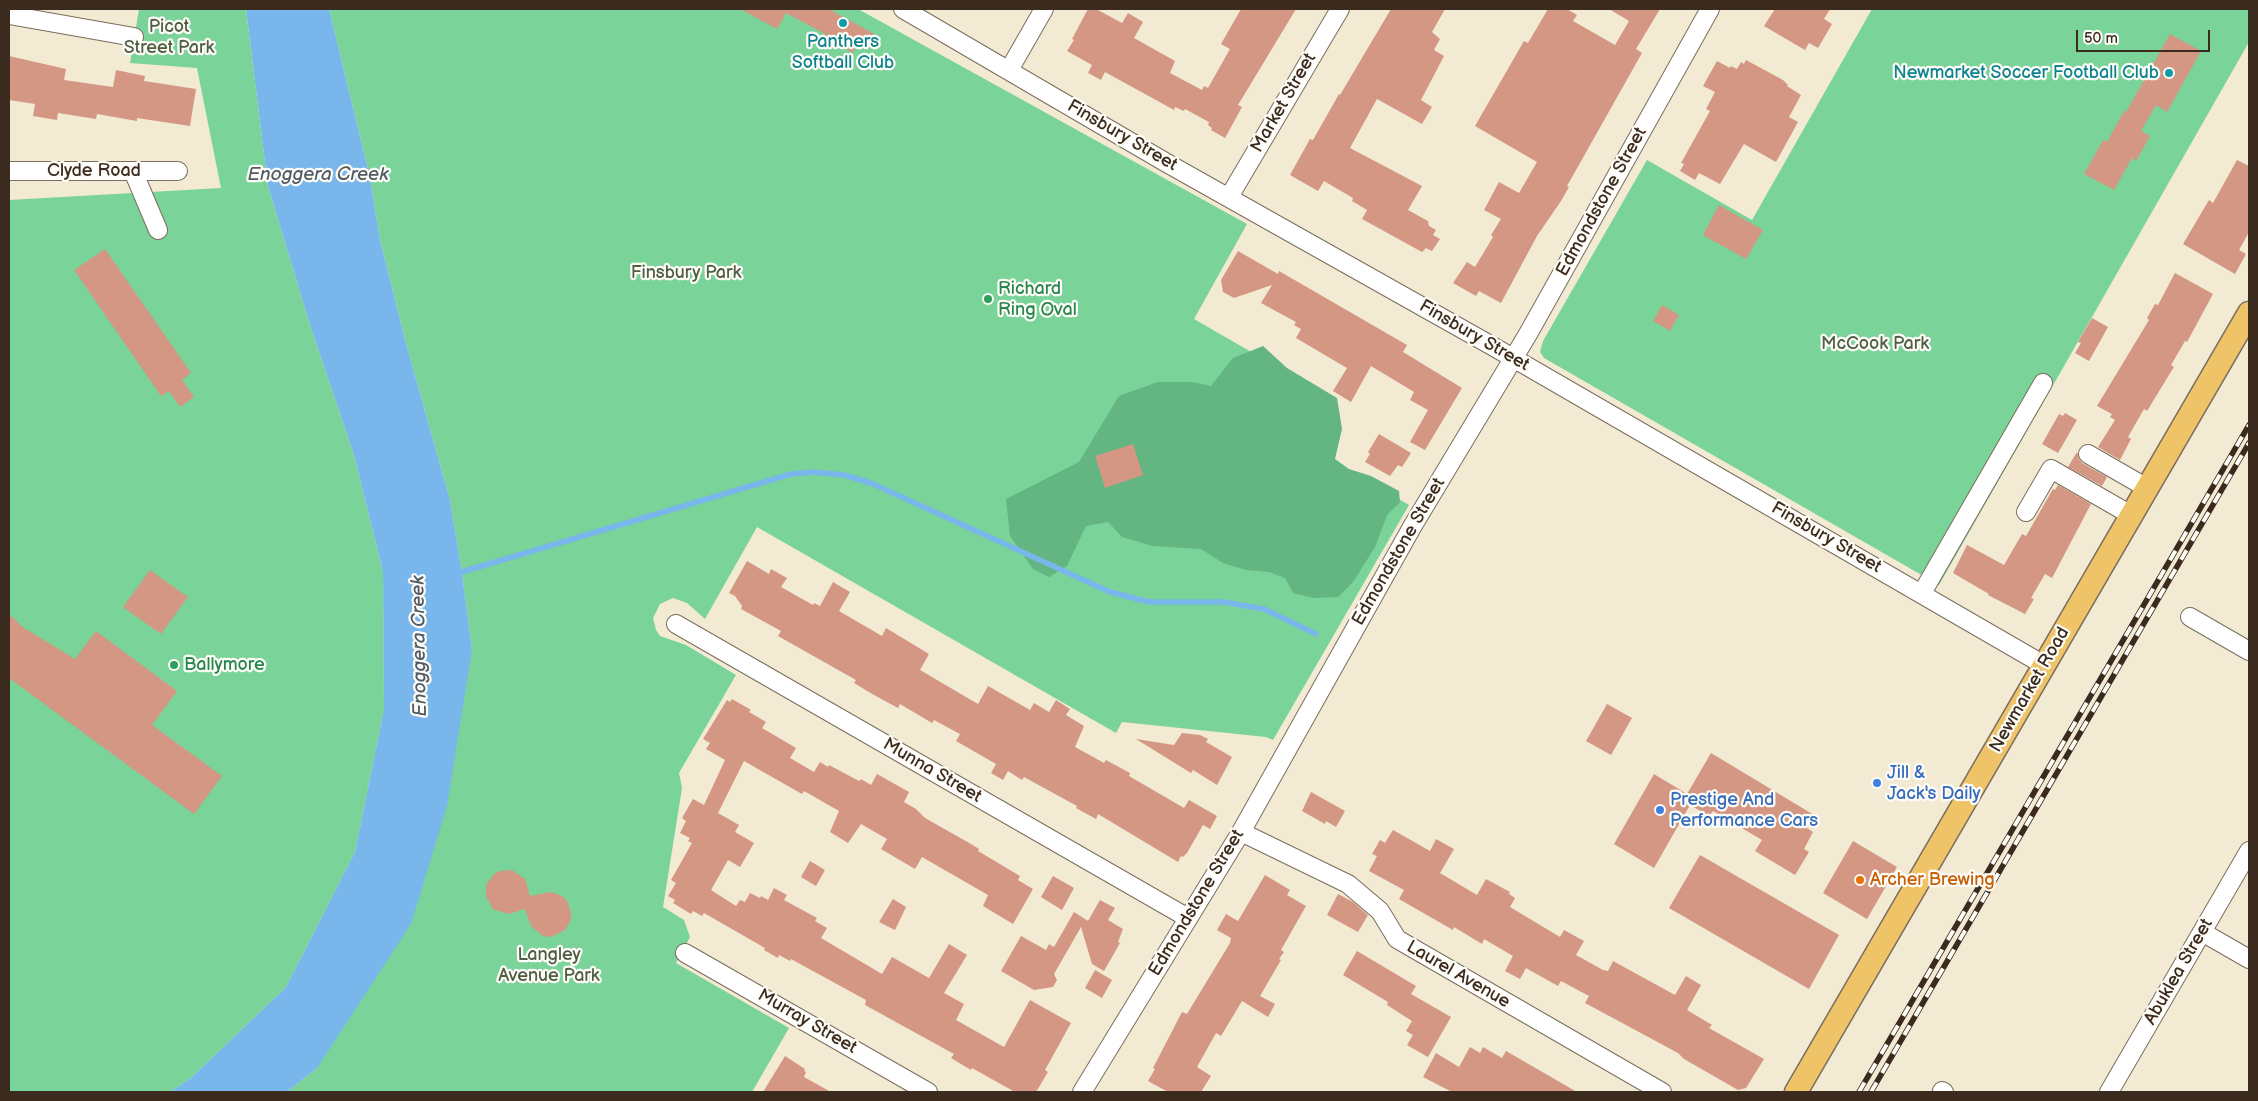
<!DOCTYPE html>
<html>
<head>
<meta charset="utf-8">
<style>
	body { margin:0 }
	#map { position:relative; width:2258px; height:1101px; overflow:hidden; background:#f2ead3; font-family:"Balsamiq Sans",sans-serif }
	canvas { display:block }
	.frame { position:absolute; inset:0; border:10px solid #3b2a1e; pointer-events:none }
	.scale { position:absolute; left:2076px; top:30px; width:134px; height:22px; box-sizing:border-box; border:2px solid #3b2a1e; border-top:0; padding-left:6px; font-size:15px; line-height:18px; white-space:nowrap; color:#3b2a1e; -webkit-text-stroke:4px #fdfcf7; paint-order:stroke }
</style>
</head>
<body>
<div id="map">
<canvas width="2258" height="1101"></canvas>
<div class="frame"></div>
<div class="scale">50 m</div>
</div>
<script>
const g = document.querySelector('canvas').getContext('2d');
g.lineJoin = 'round';
function paint(path, color) { g.fillStyle = color; g.fill(path, 'evenodd'); }
const toPath = rows => new Path2D(rows.map(r => 'M' + r).join(''));
function strokePath(path, color, width, dash) { g.strokeStyle = color; g.lineWidth = width; g.lineCap = dash ? 'butt' : 'round'; g.setLineDash(dash || []); g.stroke(path); }
function write(font, color, halo, rows, align = 'center') {
  g.font = font + ' "Balsamiq Sans",sans-serif'; g.lineWidth = 4.5; g.setLineDash([]); g.textBaseline = 'middle'; g.strokeStyle = halo; g.fillStyle = color; for (const [text, x, y, turn = 0] of rows) {
    g.save(); g.translate(x, y); g.rotate((+turn || 0) * Math.PI / 180); g.textAlign = isNaN(turn) ? turn : align; if (halo) g.strokeText(text, 0, 0); g.fillText(text, 0, 0); g.restore();
  }
}
paint(toPath([
	[139,9,246,9,268,186,309,322,354,455,383,572,384,709,355,852,286,987,192,1077,170,1092,9,1092,9,200,221,188,197,68,130,63],
	[329,9,858,9,1247,224,1194,319,1312,387,1285,434,1409,505,1273,740,1266,737,1122,722,1116,733,757,527,705,619,687,603,673,598,660,604,653,618,656,630,660,636,686,645,736,675,679,773,682,788,663,907,684,920,690,937,676,963,789,1028,752,1092,287,1092,317,1068,472,650,462,573,450,500,407,347,380,240,369,173],
	[1872,9,2249,9,2249,42,1939,585,1544,358,1540,352,1543,341,1647,160,1752,220]
]), '#7ad399');
paint(toPath([
	[1263,346,1287,368,1337,398,1342,429,1335,459,1349,469,1371,476,1399,491,1400,502,1387,515,1375,547,1353,582,1338,597,1314,598,1293,593,1285,578,1269,572,1246,570,1223,563,1201,549,1153,546,1122,537,1108,522,1086,526,1067,566,1049,577,1033,569,1010,536,1006,499,1079,462,1119,396,1158,382,1192,382,1211,386,1233,358]
]), '#63b581');
paint(toPath([
	[246,9,329,9,369,173,380,240,407,347,450,500,462,573,472,650,447,806,411,924,317,1068,287,1092,170,1092,192,1077,286,987,355,852,384,709,383,572,354,455,309,322,268,186]
]), '#78b6eb');
strokePath(toPath([
	[455,574,791,474,813,472,844,475,871,483,1110,592,1149,602,1224,602,1264,609,1316,634]
]), '#78b6eb', 5.5);
paint(toPath([
	[740,9,829,9,874,34,866,50,857,45,853,53,823,37,825,34,786,13,777,29],
	[1088,9,1096,9,1122,23,1128,13,1143,22,1134,38,1175,61,1170,73,1202,90,1204,86,1208,88,1230,49,1221,44,1241,9,1296,9,1238,105,1242,107,1225,138,1211,130,1212,128,1208,125,1209,122,1185,109,1184,111,1175,107,1174,110,1105,72,1101,80,1088,73,1092,65,1067,51,1074,40,1072,39],
	[1391,9,1445,9,1432,32,1440,39,1434,50,1444,56,1421,100,1432,107,1422,124,1377,99,1350,148,1422,186,1408,210,1428,221,1429,226,1436,230,1433,235,1440,239,1432,251,1426,248,1422,252,1362,219,1367,210,1352,201,1353,198,1324,181,1318,191,1290,175,1310,139,1313,140,1339,94,1340,95],
	[1548,9,1567,9,1577,15,1573,21,1615,45,1629,21,1609,9,1660,9,1636,49,1642,53,1567,186,1569,187,1561,201,1537,236,1501,303,1479,291,1476,296,1453,283,1467,262,1475,267,1493,237,1491,235,1501,219,1484,210,1499,182,1519,193,1537,162,1475,126,1524,41,1528,43],
	[1775,9,1830,9,1824,19,1832,24,1818,48,1809,43,1805,50,1764,26],
	[2170,34,2201,51,2167,112,2156,105,2141,131,2150,136,2136,161,2132,158,2114,190,2084,174,2103,140,2107,142,2124,111,2126,112],
	[9,56,66,69,64,80,113,87,116,70,145,76,144,81,196,89,190,126,137,118,137,121,97,114,96,119,58,113,57,120,33,116,35,104,9,100],
	[1746,60,1783,80,1788,85,1787,86,1801,95,1789,117,1798,122,1776,162,1744,144,1720,184,1699,173,1695,180,1680,171,1684,164,1681,163,1710,111,1706,109,1715,92,1703,86,1717,61,1730,68,1731,66,1737,69,1741,62,1744,64],
	[2237,160,2249,166,2249,232,2239,250,2246,254,2235,274,2183,244,2209,200,2213,203],
	[1719,205,1763,230,1746,259,1703,235],
	[105,249,191,373,182,380,194,397,180,407,169,391,161,396,74,270],
	[1238,251,1278,274,1279,271,1407,345,1403,352,1462,388,1425,450,1410,442,1428,410,1410,400,1414,392,1371,366,1351,402,1333,391,1347,368,1296,338,1301,329,1294,325,1296,322,1261,303,1272,285,1234,298,1223,292,1221,280],
	[2175,273,2213,294,2187,342,2185,341,2171,365,2174,367,2169,375,2147,411,2144,409,2128,437,2131,439,2120,460,2098,447,2115,420,2110,417,2112,414,2097,406,2149,320,2147,318,2155,304,2158,305],
	[1662,305,1679,315,1670,331,1653,321],
	[2092,318,2108,327,2089,361,2075,353,2081,343,2078,342],
	[2065,413,2077,420,2058,453,2042,444,2059,414,2063,416],
	[1379,434,1411,453,1402,467,1398,465,1390,476,1365,462,1370,454,1368,452],
	[1133,444,1143,475,1105,488,1095,456],
	[2077,452,2079,459,2082,463,2107,477,2102,486,2068,467],
	[2058,485,2091,504,2052,578,2045,574,2031,598,2034,599,2025,614,1988,595,1989,594,1953,573,1967,545,2004,565,2022,534,2026,536,2053,489,2055,490],
	[747,561,769,574,771,569,787,578,781,587,813,605,814,603,820,606,833,582,850,592,839,611,882,636,886,628,929,654,920,670,978,704,988,686,1030,710,1034,703,1049,712,1056,700,1070,709,1066,715,1084,726,1075,747,1104,763,1106,760,1130,773,1129,776,1184,808,1189,800,1217,816,1210,829,1203,825,1187,853,1183,857,1181,856,1178,862,1098,814,1096,819,1076,808,1077,806,1024,777,1022,780,1008,771,1003,780,991,773,996,764,956,741,960,734,934,720,932,723,900,704,898,708,874,695,854,683,856,680,778,636,781,631,741,609,742,606,735,596,729,593],
	[150,570,188,597,161,634,123,607],
	[9,614,24,628,75,659,96,631,177,691,152,725,222,776,194,814,9,678],
	[732,699,751,710,749,712,766,722,762,728,796,748,790,758,814,772,820,762,828,767,829,765,857,780,860,781,861,779,871,785,877,774,909,792,904,802,916,809,925,818,971,844,979,849,978,851,1020,876,1018,880,1033,889,1013,924,983,906,988,895,922,857,915,869,881,849,887,839,861,824,848,843,830,832,839,811,804,791,802,794,744,761,718,813,739,825,735,832,754,843,740,867,728,860,711,890,736,906,740,900,745,902,750,893,760,898,761,896,768,900,774,888,787,895,784,900,817,918,815,921,827,928,821,938,882,974,892,957,929,978,949,944,967,955,944,993,964,1004,956,1020,1004,1047,1030,1000,1071,1023,1045,1070,1048,1072,1036,1092,1015,1092,972,1068,971,1070,951,1058,954,1054,865,1005,866,1000,791,959,790,961,779,955,778,958,764,950,765,948,704,913,702,916,693,911,691,914,673,903,675,900,668,896,676,883,671,880,692,843,688,841,690,838,680,833,686,821,682,818,693,799,704,805,725,760,706,749,710,743,703,739,727,700,730,702],
	[1607,704,1632,718,1611,755,1586,741],
	[1182,733,1200,735,1208,739,1206,742,1232,757,1217,785,1193,770,1191,773,1136,739,1174,745],
	[1711,753,1814,815,1807,828,1813,832,1804,849,1809,852,1795,875,1755,851,1762,840,1713,811,1709,816,1690,805,1654,868,1614,844,1654,774,1687,794],
	[1311,792,1345,811,1336,827,1326,821,1325,824,1302,811],
	[1393,830,1430,851,1436,839,1454,849,1440,873,1477,895,1486,879,1510,892,1509,894,1515,898,1510,907,1560,937,1564,930,1584,941,1576,955,1603,970,1608,971,1613,961,1675,995,1686,976,1701,985,1687,1010,1712,1025,1709,1028,1764,1059,1746,1088,1738,1090,1684,1059,1678,1053,1585,1003,1589,996,1561,981,1558,986,1526,968,1520,979,1505,971,1513,956,1484,939,1482,944,1454,927,1453,930,1399,899,1404,890,1369,871,1377,856,1372,854,1380,840,1385,843],
	[1853,841,1897,867,1867,919,1823,893],
	[1700,855,1839,935,1809,989,1669,908],
	[810,861,825,870,816,886,801,877],
	[512,870,525,879,530,896,551,892,562,896,567,901,571,913,571,920,565,930,551,937,543,936,531,926,525,909,508,914,493,909,486,896,486,885,494,874,500,871],
	[1265,875,1290,890,1287,895,1306,906,1281,950,1284,952,1279,959,1281,960,1260,996,1275,1004,1268,1017,1242,1001,1221,1036,1216,1033,1197,1067,1211,1076,1201,1092,1168,1092,1148,1081,1155,1069,1153,1068,1182,1012,1187,1014,1230,943,1231,938,1217,930,1226,914,1238,921],
	[1053,876,1074,888,1062,910,1041,897],
	[1338,894,1353,902,1368,915,1358,932,1327,915],
	[893,899,906,907,895,930,879,922],
	[1100,900,1115,908,1108,920,1123,929,1118,942,1120,943,1104,971,1092,964,1081,927,1054,974,1057,980,1053,987,1034,990,1001,971,1021,936,1046,950,1049,944,1054,947,1074,912,1088,921],
	[1357,951,1416,986,1411,994,1451,1017,1428,1057,1407,1045,1413,1035,1406,1031,1412,1021,1387,1005,1388,1002,1343,975],
	[1095,970,1112,980,1102,998,1085,988],
	[1470,1047,1480,1053,1483,1047,1502,1058,1506,1051,1577,1092,1452,1092,1423,1077,1436,1053,1459,1067],
	[785,1056,805,1069,804,1071,806,1072,804,1077,831,1092,763,1092]
]), '#d39783');
const minor = toPath([
	[903,9,1165,162,1494,347,2044,665],
	[9,15,134,37],
	[1009,70,1044,9],
	[9,171,178,171],
	[133,171,158,230],
	[1229,197,1340,9],
	[2088,454,2147,488],
	[2026,512,2051,469,2131,515],
	[1922,593,2043,383],
	[2190,617,2249,651],
	[676,624,1188,918],
	[1241,832,1348,884,1380,911,1397,939,1662,1092],
	[2202,932,2249,959],
	[685,953,928,1092],
	[1942,1091,1944,1092],
	[1082,1092,1241,832,1412,527,1528,334,1710,9],
	[2109,1092,2249,851]
]);
const major = toPath([
	[1796,1092,2249,313]
]);
strokePath(minor, '#7b6d5d', 20);
strokePath(major, '#7b6d5d', 25);
strokePath(minor, '#fff', 18);
strokePath(major, '#efc469', 22);
const rail = toPath([
	[1859,1092,2249,425],
	[1871,1092,2249,443]
]);
strokePath(rail, '#3b2a1e', 5.5);
strokePath(rail, '#fdfcf7', 4, [11]);
for (const [x, y, r, color] of [
	[843,23,5,"#0f9aa8"],
	[2169,73,5,"#0f9aa8"],
	[988,299,5,"#2e9e5b"],
	[174,665,5,"#2e9e5b"],
	[1877,783,5,"#3f7fe0"],
	[1660,810,5,"#3f7fe0"],
	[1860,880,5,"#e8710a"]
]) { const dot = new Path2D(); dot.arc(x, y, r, 0, 2 * Math.PI); g.fillStyle = color; g.fill(dot); strokePath(dot, '#fdfcf7', 2); }
write('18px', '#4e5d43', '#fdfcf7', [
	["Picot",169,27],
	["Street Park",169,48],
	["Finsbury Park",686,273],
	["McCook Park",1875,344],
	["Langley",549,955],
	["Avenue Park",549,976]
]);
write('18px', '#0d838f', '#fdfcf7', [
	["Panthers",843,42],
	["Softball Club",843,63],
	["Newmarket Soccer Football Club",2159,73,"right"]
]);
write('18px', '#3b2a1e', '#fdfcf7', [
	["Market Street",1284,103,-60],
	["Finsbury Street",1122,136,30],
	["Clyde Road",94,171],
	["Edmondstone Street",1602,202,-61],
	["Finsbury Street",1474,336,30],
	["Finsbury Street",1826,538,30],
	["Edmondstone Street",1399,552,-60],
	["Newmarket Road",2030,690,-60],
	["Munna Street",932,771,30],
	["Edmondstone Street",1197,903,-59],
	["Abuklea Street",2179,972,-60],
	["Laurel Avenue",1458,975,30],
	["Murray Street",807,1022,30]
]);
write('18px', '#27864d', '#fdfcf7', [
	["Richard",998,289],
	["Ring Oval",998,310],
	["Ballymore",184,665]
], 'left');
write('18px', '#366cbe', '#fdfcf7', [
	["Jill &",1887,773],
	["Jack's Daily",1887,794],
	["Prestige And",1670,800],
	["Performance Cars",1670,821]
], 'left');
write('18px', '#c56008', '#fdfcf7', [
	["Archer Brewing",1870,880]
], 'left');
write('italic 19px', '#505b66', '#fdfcf7', [
	["Enoggera Creek",318,175],
	["Enoggera Creek",420,646,-91]
]);
</script>
</body>
</html>
